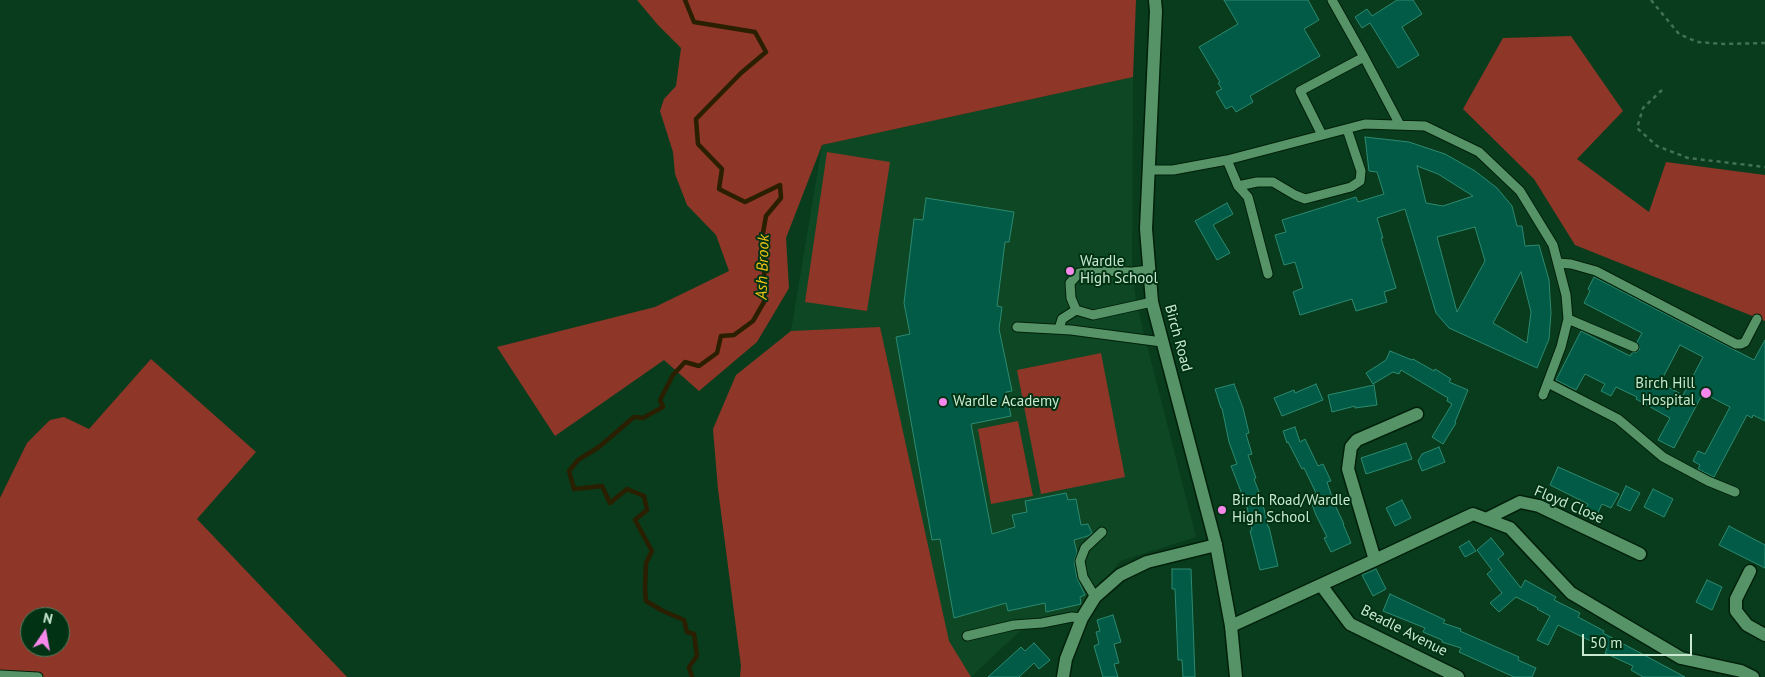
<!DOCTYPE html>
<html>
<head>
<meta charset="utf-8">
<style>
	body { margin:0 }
	#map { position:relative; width:1765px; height:677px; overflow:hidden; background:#093c1d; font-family:"PT Sans",sans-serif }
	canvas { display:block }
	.north { position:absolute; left:20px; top:607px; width:50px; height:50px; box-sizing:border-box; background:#003213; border:1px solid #507b5f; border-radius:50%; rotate:12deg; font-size:14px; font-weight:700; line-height:20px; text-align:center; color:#c9e9d0 }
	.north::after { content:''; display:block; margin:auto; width:18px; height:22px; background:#f788eb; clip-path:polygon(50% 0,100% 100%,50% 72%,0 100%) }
	.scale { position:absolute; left:1582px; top:634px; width:110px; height:22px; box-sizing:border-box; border:2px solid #c9e9d0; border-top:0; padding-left:6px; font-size:15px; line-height:18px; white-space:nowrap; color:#c9e9d0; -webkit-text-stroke:4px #003213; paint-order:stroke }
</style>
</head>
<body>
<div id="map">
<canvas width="1765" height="677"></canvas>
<div class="north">N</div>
<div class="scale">50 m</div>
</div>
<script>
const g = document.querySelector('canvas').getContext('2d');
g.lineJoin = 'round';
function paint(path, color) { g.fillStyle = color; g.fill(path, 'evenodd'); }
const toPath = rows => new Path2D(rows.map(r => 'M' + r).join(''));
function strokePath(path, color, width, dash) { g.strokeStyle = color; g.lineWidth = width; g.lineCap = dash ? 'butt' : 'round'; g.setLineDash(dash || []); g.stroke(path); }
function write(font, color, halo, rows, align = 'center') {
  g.font = font + ' "PT Sans",sans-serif'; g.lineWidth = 4; g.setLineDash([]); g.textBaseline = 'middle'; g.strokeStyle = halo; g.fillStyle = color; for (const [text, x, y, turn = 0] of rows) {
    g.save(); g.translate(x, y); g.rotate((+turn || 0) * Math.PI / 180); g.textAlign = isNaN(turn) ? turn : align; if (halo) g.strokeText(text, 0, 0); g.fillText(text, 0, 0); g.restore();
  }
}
paint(toPath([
	[1133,77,1132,272,1137,306,1196,537,1120,561,1083,612,1020,631,971,677,740,677,741,666,718,489,713,430,736,375,791,331,822,145]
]), '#0e4723');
paint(toPath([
	[637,0,1136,0,1133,77,822,145,786,238,789,288,757,342,699,391,664,360,555,436,497,347,655,307,729,271,716,235,687,205,675,174,673,152,660,111,664,99,676,86,681,48,658,25],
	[1571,36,1623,111,1577,159,1649,212,1666,162,1765,175,1765,321,1575,245,1534,179,1463,109,1503,38],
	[827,152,890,162,867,311,805,302],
	[880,327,949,641,971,677,740,677,741,666,718,489,713,429,736,375,791,331],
	[1101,353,1125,477,1041,494,1017,370],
	[151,359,256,452,197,519,347,677,0,677,0,498,27,443,50,420,64,417,89,429],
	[30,617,60,617,60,647,30,647],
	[1018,421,1033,496,991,504,978,429]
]), '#8e3628');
strokePath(toPath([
	[685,0,694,22,755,32,766,52,741,73,696,119,698,144,722,169,719,189,745,202,780,185,781,198,766,216,761,244,765,280,764,302,753,321,734,335,721,336,717,353,699,366,685,362,673,375,660,400,663,407,643,418,634,417,599,447,578,460,569,471,574,489,602,486,610,503,627,489,644,496,647,510,635,520,652,551,646,563,645,589,646,601,663,611,684,620,687,632,694,634,697,656,689,667,692,677]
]), '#2a1f00', 4.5);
const building = toPath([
	[1224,0,1308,0,1319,20,1304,29,1320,56,1250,96,1253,102,1236,112,1232,106,1226,109,1216,92,1222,89,1218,83,1220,82,1199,47,1238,24,1224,0],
	[1397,0,1413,0,1422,14,1402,27,1419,55,1398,68,1370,23,1362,28,1355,17,1367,9,1372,16,1397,0],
	[1365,137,1409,142,1445,154,1475,171,1497,188,1512,206,1517,226,1522,226,1525,246,1539,245,1549,280,1551,313,1549,339,1537,368,1449,328,1436,313,1405,209,1377,218,1383,238,1381,238,1396,288,1384,292,1387,302,1356,311,1352,299,1300,315,1293,292,1303,288,1295,262,1284,265,1275,235,1286,232,1282,220,1356,197,1358,202,1384,194,1377,172,1369,171,1365,137],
	[1417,166,1438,174,1473,196,1443,206,1426,203,1417,166],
	[1475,227,1485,261,1457,312,1437,237,1475,227],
	[1521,272,1531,312,1527,343,1493,323,1521,272],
	[926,198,1014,212,1009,242,1005,242,997,306,1002,307,999,329,1012,391,1006,392,1011,416,971,424,992,534,1015,527,1012,515,1027,512,1025,501,1066,493,1068,500,1076,499,1081,525,1088,524,1092,533,1088,536,1074,540,1077,553,1074,562,1077,578,1085,595,1080,597,1081,604,1046,612,1045,603,1008,611,1006,603,954,618,940,539,932,540,896,337,910,334,904,303,914,219,923,220,926,198],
	[1227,203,1233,214,1213,225,1230,253,1217,260,1195,221,1227,203],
	[1594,277,1754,360,1765,340,1765,421,1753,415,1752,418,1747,415,1714,477,1698,469,1700,465,1693,461,1698,451,1705,454,1730,407,1703,393,1674,448,1658,440,1670,418,1636,399,1637,397,1616,387,1611,396,1601,391,1605,384,1585,374,1576,390,1556,380,1581,331,1630,356,1632,353,1637,352,1640,349,1637,342,1642,333,1584,303,1590,291,1588,289,1594,277],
	[1680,345,1703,357,1683,395,1660,383,1680,345],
	[1390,351,1412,360,1413,359,1434,371,1435,369,1451,379,1449,382,1468,390,1455,422,1456,423,1443,444,1432,437,1452,404,1447,401,1448,398,1401,370,1399,374,1393,372,1373,384,1366,373,1386,360,1390,351],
	[1234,384,1243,408,1249,433,1246,434,1252,454,1248,455,1256,478,1254,479,1262,500,1268,527,1269,527,1278,566,1260,570,1250,531,1252,530,1247,507,1231,466,1237,464,1229,442,1222,408,1221,408,1215,389,1234,384],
	[1316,384,1323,400,1282,416,1274,398,1294,390,1295,393,1316,384],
	[1374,385,1377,405,1355,408,1355,406,1332,412,1328,395,1374,385],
	[1295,427,1300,442,1305,439,1318,466,1323,464,1331,481,1327,482,1334,503,1344,524,1343,524,1351,543,1331,552,1324,538,1327,537,1316,515,1309,496,1316,493,1304,468,1302,469,1288,442,1287,443,1283,431,1295,427],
	[1406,443,1412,459,1366,474,1361,458,1406,443],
	[1439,447,1445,462,1422,471,1418,461,1422,454,1439,447],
	[1558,467,1619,494,1611,508,1602,504,1595,519,1584,513,1588,504,1550,485,1558,467],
	[1626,486,1640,493,1630,511,1617,505,1626,486],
	[1653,489,1673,499,1664,517,1644,507,1653,489],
	[1402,500,1411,518,1395,526,1386,508,1402,500],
	[1729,526,1765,545,1765,568,1719,545,1729,526],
	[1491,538,1504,554,1498,559,1521,588,1525,580,1543,590,1556,597,1554,600,1580,613,1578,617,1604,631,1603,633,1685,677,1643,677,1631,670,1633,666,1605,653,1607,649,1558,625,1548,645,1537,640,1550,616,1537,609,1538,608,1516,597,1499,612,1490,603,1502,593,1487,574,1492,570,1477,550,1491,538],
	[1469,541,1476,551,1465,557,1459,547,1469,541],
	[1172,569,1191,569,1195,677,1183,677,1182,660,1178,660,1175,589,1172,589,1172,569],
	[1376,569,1386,589,1373,596,1362,575,1376,569],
	[1707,580,1722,587,1712,610,1696,602,1707,580],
	[1390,594,1445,620,1443,623,1461,629,1460,631,1519,657,1518,660,1536,668,1532,677,1514,677,1459,652,1461,648,1442,642,1442,640,1423,632,1425,628,1383,611,1390,594],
	[1113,615,1121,642,1114,644,1119,663,1114,664,1118,677,1103,677,1094,646,1099,644,1096,632,1100,631,1097,620,1113,615],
	[1034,643,1050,660,1039,669,1034,663,1019,677,988,677,1021,647,1025,651,1034,643]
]);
paint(building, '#015b47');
strokePath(building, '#2d8a70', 1);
const service = toPath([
	[1332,0,1364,57],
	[1322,135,1300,91,1364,57,1400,125],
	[1227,160,1238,186,1248,197,1268,274],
	[1148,170,1173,170,1227,160,1365,124,1425,126,1479,152,1520,191,1553,245,1566,295,1568,319,1561,347,1543,395],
	[1238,186,1257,182,1273,182,1295,195,1305,199,1351,187,1360,181,1361,171,1347,129],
	[1558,263,1571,264,1596,271,1736,344,1741,344,1745,342,1757,319],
	[1149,270,1132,272,1099,271,1079,273,1070,283,1071,298,1076,310,1093,315,1152,302],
	[1568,319,1634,347],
	[1017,327,1071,330,1162,342],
	[1059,329,1062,319,1076,310],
	[1548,383,1618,419,1663,457,1708,481,1735,492],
	[1095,597,1083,577,1080,561,1085,548,1102,532],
	[967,636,1014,625,1042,623,1072,617,1082,618],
	[0,675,38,677]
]);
const minor = toPath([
	[1486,519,1520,502,1539,506,1640,554],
	[1375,560,1348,469,1351,447,1357,440,1417,414],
	[1750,571,1736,599,1736,611,1747,625,1765,635],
	[1321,585,1350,624,1458,677],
	[1231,626,1375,560,1473,514,1510,528,1571,593,1681,658,1741,671,1753,677],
	[1063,677,1066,659,1082,618,1095,597,1120,575,1147,562,1216,545]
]);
const tertiary = toPath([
	[1155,0,1156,11,1146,229,1152,302,1216,545,1231,626,1236,677]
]);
strokePath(service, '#00200b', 11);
strokePath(minor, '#00200b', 15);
strokePath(tertiary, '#00200b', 15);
strokePath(toPath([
	[1651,0,1679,34,1697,42,1724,44,1765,43],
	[1662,90,1643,108,1637,128,1657,146,1688,158,1765,167]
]), '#447154', 2.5, [4, 4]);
strokePath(service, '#569467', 9);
strokePath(minor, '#569467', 12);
strokePath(tertiary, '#569467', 12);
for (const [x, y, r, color] of [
	[1070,271,5,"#f788eb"],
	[1706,393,6,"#f788eb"],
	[943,402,5,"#f788eb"],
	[1222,510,5,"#f788eb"]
]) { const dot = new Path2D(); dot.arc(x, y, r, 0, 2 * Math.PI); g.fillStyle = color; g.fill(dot); strokePath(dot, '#003213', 2); }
write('15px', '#c9e9d0', '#003213', [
	["Wardle",1080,262],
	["High School",1080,279],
	["Birch Hill",1695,384,"right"],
	["Hospital",1695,401,"right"],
	["Wardle Academy",953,402],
	["Birch Road/Wardle",1232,501],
	["High School",1232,518]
], 'left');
write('15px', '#c9e9d0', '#003213', [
	["Birch Road",1178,338,75],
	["Floyd Close",1569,505,23],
	["Beadle Avenue",1404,631,27]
]);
write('italic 16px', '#eec115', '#003213', [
	["Ash Brook",763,267,-88]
]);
</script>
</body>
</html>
